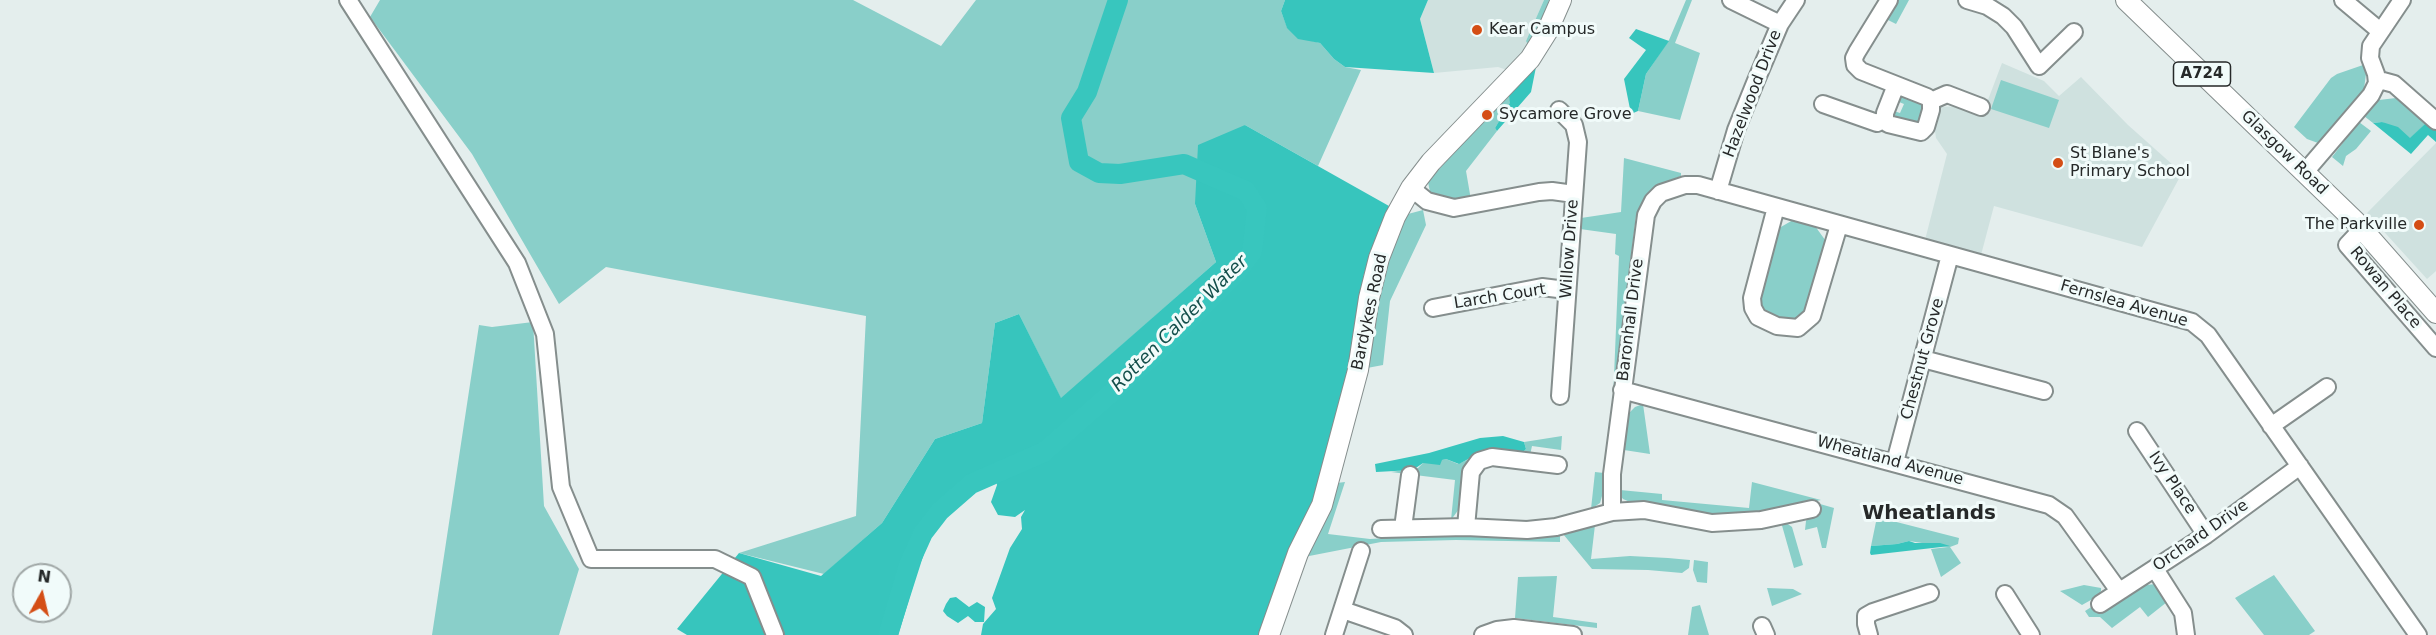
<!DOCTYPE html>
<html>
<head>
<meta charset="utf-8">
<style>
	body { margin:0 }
	#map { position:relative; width:2436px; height:635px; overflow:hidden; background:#e4eeed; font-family:"DejaVu Sans",sans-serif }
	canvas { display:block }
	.north { position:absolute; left:12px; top:563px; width:60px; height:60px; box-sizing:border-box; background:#f1fbfa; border:2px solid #a0a7a6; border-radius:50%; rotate:8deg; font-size:16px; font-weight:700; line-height:24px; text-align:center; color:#262929 }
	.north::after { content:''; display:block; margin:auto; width:21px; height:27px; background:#d44e15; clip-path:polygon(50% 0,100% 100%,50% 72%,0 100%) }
</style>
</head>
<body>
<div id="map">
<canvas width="2436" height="635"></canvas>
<div class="north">N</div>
</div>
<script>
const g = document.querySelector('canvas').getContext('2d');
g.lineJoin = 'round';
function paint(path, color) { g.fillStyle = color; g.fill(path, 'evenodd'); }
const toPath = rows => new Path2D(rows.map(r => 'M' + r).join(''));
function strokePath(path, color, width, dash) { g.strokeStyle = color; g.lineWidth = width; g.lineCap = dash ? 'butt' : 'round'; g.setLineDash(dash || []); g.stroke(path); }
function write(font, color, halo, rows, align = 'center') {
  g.font = font + ' "DejaVu Sans",sans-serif'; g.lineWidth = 6; g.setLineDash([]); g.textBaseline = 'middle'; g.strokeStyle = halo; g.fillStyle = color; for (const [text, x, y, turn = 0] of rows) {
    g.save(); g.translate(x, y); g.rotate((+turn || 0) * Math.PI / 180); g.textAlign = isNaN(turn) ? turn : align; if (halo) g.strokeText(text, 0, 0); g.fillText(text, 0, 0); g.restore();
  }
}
paint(toPath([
	[1428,0,1544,0,1526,41,1528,45,1507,70,1498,67,1434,73,1420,19],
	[2002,63,2044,81,2059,96,2081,77,2128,125,2182,173,2142,247,1994,206,1981,255,1925,240,1947,154,1936,138,1935,131,1940,107,1959,106,1983,113],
	[2436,143,2436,271,2427,279,2367,213]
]), '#cfe1df');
paint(toPath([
	[380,0,853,0,941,46,976,0,1285,0,1281,11,1287,27,1305,39,1320,43,1334,59,1345,67,1361,70,1318,166,1245,125,1195,204,1216,262,1061,399,1019,314,995,323,982,423,935,439,882,523,824,574,739,553,856,516,866,316,606,267,559,304,472,154,370,17],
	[1544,0,1549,0,1542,24,1528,45,1526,41],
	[1686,0,1692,0,1675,43,1700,53,1680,120,1638,111,1646,74,1669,40],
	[1898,0,1909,0,1896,24,1886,19],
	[2363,65,2366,74,2364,89,2318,143,2307,139,2294,127,2331,78,2337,74],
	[2001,80,2059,100,2049,128,1991,109],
	[1900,94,1924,104,1920,122,1916,124,1893,119,1891,110,1900,113,1904,104,1894,100],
	[1509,96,1511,103,1495,128,1497,131,1466,171,1471,200,1455,203,1434,196,1430,192,1428,182,1461,144],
	[2396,98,2427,122,2410,139,2382,122,2373,123,2364,116,2379,100],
	[2359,122,2371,131,2356,149,2346,156,2343,166,2332,157],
	[1624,158,1681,173,1681,176,1654,187,1644,200,1636,216,1613,400,1619,256,1615,254,1616,234,1580,229,1581,218,1621,212],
	[1423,210,1426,225,1390,301,1383,365,1367,368,1380,287,1391,250,1408,214],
	[1793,220,1815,226,1828,244,1806,314,1789,323,1761,312,1758,295,1774,231],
	[533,322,544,506,579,569,559,635,432,635,479,325,492,327],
	[1643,404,1650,454,1624,450,1628,414,1635,407],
	[1562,436,1561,450,1532,446,1530,455,1522,453,1526,449,1524,442],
	[1446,459,1458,464,1467,460,1459,509,1451,520,1455,480,1391,472,1418,468,1423,463],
	[1595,472,1604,473,1602,496,1600,503,1591,509],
	[1345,482,1328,534,1370,539,1403,537,1403,534,1527,537,1560,534,1560,542,1456,540,1381,542,1304,557,1337,483],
	[1752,482,1821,500,1773,510,1714,515,1655,503,1630,502,1623,499,1619,494,1620,490,1662,494,1662,500,1749,508],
	[1820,504,1834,508,1826,548,1822,548,1817,527,1805,530,1806,521,1813,506],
	[1877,517,1959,538,1958,544,1950,547,1961,563,1941,577,1931,549,1948,547,1909,541,1897,544,1871,546],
	[1781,522,1785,522,1792,527,1803,565,1794,568],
	[1595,525,1591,559,1630,556,1668,558,1690,560,1689,568,1682,573,1648,570,1592,569,1563,534],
	[1694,560,1708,562,1707,583,1697,582,1693,570],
	[2274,575,2315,631,2309,635,2264,635,2235,598],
	[1557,576,1553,617,1597,623,1597,628,1515,618,1518,577],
	[2156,584,2167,602,2148,617,2140,607,2112,628,2100,617,2089,617,2085,611,2096,604,2103,613,2146,585],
	[2084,585,2101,588,2101,591,2098,596,2082,605,2060,591],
	[1767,588,1793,589,1802,594,1772,606],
	[1700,605,1709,635,1688,635,1692,607]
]), '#89cfc9');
paint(toPath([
	[1285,0,1428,0,1420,19,1434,73,1345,67,1334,59,1320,43,1298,39,1287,28,1281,11],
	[1636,29,1669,41,1646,74,1638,111,1631,114,1624,79,1646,50,1629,38],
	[1536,67,1531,92,1497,131,1495,128,1510,103,1509,96],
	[2382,122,2398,127,2410,138,2427,122,2436,130,2436,142,2428,135,2411,154,2373,123],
	[1245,125,1389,206,1364,274,1351,367,1311,507,1261,635,981,635,983,624,996,609,992,598,1010,548,1022,529,1021,517,1025,510,1015,517,998,515,991,502,997,485,995,474,942,497,898,635,687,635,677,629,739,553,821,576,882,523,935,439,982,423,995,323,1019,314,1061,398,1216,262,1195,204,1198,145],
	[1503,436,1524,442,1526,449,1522,453,1485,450,1459,464,1446,459,1442,460,1440,465,1423,463,1413,470,1376,472,1375,464,1429,453,1480,438],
	[1909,541,1915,543,1940,543,1950,546,1871,555,1870,553,1871,546,1897,544],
	[956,597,969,607,977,602,985,607,984,622,975,622,968,616,958,623,947,616,943,611,946,604,950,598]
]), '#37c5bd');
strokePath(toPath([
	[888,635,909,564,923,533,940,511,971,484,1044,452,1150,359,1237,272,1252,252,1257,208,1246,191,1184,164,1120,174,1099,173,1079,162,1071,118,1087,92,1118,0]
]), '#38c6be', 20);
const minor = toPath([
	[348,0,517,263,545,334,561,487,591,559,715,559,752,577,775,635],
	[1731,0,1780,24],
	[1889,0,1857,52,1854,58,1855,65,1861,71,1927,97,1931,101,1931,110,1926,127,1921,132,1888,124,1885,119,1885,113,1896,85],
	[1967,0,1987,6,2003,16,2014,27,2039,66,2074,32],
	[2343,0,2380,31],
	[2377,83,2376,74,2370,58,2371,46,2402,0],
	[1931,101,1947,94,1981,107],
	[1823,104,1877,123,1885,119],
	[1559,110,1574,125,1578,142,1560,396],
	[2305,172,2371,95,2377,83,2383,81,2394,84,2436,121],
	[1411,188,1427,201,1454,208,1539,192,1552,191,1574,194],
	[1718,191,1736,130,1755,83,1780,24,1796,0],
	[1776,207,1752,298,1753,308,1758,317,1777,326,1798,328,1812,316,1839,225],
	[2363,228,2347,245,2436,348],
	[1433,308,1542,287,1566,290],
	[1923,359,2044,391],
	[1622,390,2049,505,2065,516,2119,591],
	[2271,426,2327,387],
	[2137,431,2206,535],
	[1895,462,1950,255],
	[1612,512,1612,474,1646,215,1653,201,1661,193,1685,185,1698,185,2192,322,2208,335,2418,635],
	[1466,527,1471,472,1479,461,1492,457,1558,465],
	[1403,528,1410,475],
	[1381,529,1466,527,1527,530,1556,527,1612,512,1644,510,1712,523,1761,520,1812,509],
	[2155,569,2183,613,2186,635],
	[2005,594,2031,635],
	[2100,604,2206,535,2300,466],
	[1343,610,1395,628,1404,635],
	[1762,626,1766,635],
	[1334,635,1361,551],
	[1483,635,1497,630,1514,628,1573,635],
	[1869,635,1866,624,1866,616,1873,612,1930,593]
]);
const major = toPath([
	[2126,0,2356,222,2436,313],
	[1269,635,1298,553,1322,505,1358,370,1369,298,1379,258,1395,217,1411,188,1431,162,1530,59,1547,32,1561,0]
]);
strokePath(minor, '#858e8d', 20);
strokePath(major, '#858e8d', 22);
strokePath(minor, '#fff', 16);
strokePath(major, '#fff', 20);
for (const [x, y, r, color] of [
	[1477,30,6,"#d44e15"],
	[1487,115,6,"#d44e15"],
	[2058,163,6,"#d44e15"],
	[2419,225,6,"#d44e15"]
]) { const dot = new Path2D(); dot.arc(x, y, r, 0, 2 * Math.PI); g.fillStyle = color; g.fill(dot); strokePath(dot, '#f1fbfa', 2); }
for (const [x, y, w] of [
	[2202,74,57]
]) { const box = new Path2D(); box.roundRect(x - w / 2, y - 12, w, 24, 4.5); g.fillStyle = '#f1fbfa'; g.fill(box); strokePath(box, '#262929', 1.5); }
write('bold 15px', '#262929', null, [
	["A724",2202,74]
]);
write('16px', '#262929', '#f1fbfa', [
	["Kear Campus",1489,30],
	["Sycamore Grove",1499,115],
	["St Blane's",2070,154],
	["Primary School",2070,172],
	["The Parkville",2407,225,"right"]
], 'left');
write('16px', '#262929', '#f1fbfa', [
	["Hazelwood Drive",1753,94,-69],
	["Glasgow Road",2284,153,44],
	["Willow Drive",1570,249,-86],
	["Rowan Place",2385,288,50],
	["Larch Court",1500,297,-9],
	["Fernslea Avenue",2124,304,16],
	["Bardykes Road",1370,312,-78],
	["Baronhall Drive",1631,320,-83],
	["Chestnut Grove",1923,359,-75],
	["Wheatland Avenue",1890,461,15],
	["Ivy Place",2172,483,56],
	["Orchard Drive",2201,536,-35]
]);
write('italic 18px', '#144f4b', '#f1fbfa', [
	["Rotten Calder Water",1180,324,-45]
]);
write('bold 20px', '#262929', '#f1fbfa', [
	["Wheatlands",1929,514]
]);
</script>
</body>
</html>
